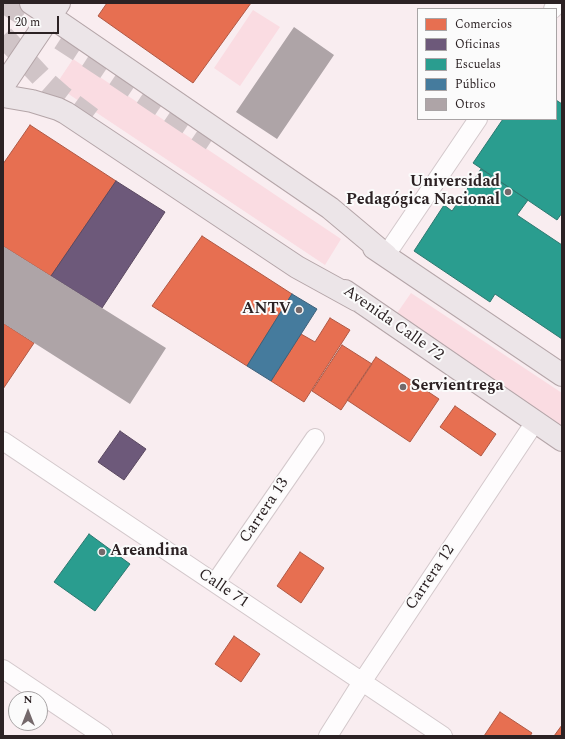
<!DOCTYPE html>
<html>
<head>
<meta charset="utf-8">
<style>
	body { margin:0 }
	#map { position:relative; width:565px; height:739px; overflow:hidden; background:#f9edf0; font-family:Spectral,serif }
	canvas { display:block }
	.frame { position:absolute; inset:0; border:4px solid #2c2224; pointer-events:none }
	.legend { position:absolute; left:417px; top:8px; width:140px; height:112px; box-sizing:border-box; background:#fbfbfb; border:1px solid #a8a4a5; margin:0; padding:5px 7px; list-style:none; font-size:12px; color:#2c2224 }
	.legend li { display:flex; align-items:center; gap:8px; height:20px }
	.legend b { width:20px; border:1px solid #a8a4a5 }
	.north { position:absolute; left:8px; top:691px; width:40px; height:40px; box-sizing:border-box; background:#fbfbfb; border:1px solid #a8a4a5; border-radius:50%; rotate:0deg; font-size:11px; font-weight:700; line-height:16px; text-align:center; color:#2c2224 }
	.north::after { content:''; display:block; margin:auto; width:14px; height:18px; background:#74696b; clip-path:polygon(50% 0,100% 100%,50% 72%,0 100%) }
	.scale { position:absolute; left:8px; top:16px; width:51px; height:18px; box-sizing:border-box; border:2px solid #2c2224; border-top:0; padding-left:5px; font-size:12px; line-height:14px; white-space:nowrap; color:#2c2224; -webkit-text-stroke:3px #fbfbfb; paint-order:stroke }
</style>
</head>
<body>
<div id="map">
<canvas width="565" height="739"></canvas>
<div class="frame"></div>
<ul class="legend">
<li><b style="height:11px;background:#e76f51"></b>Comercios</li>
<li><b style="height:11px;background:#6d597a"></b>Oficinas</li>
<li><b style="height:11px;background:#2a9d8f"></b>Escuelas</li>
<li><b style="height:11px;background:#457b9d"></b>Público</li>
<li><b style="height:11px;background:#aea4a7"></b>Otros</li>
</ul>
<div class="north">N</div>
<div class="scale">20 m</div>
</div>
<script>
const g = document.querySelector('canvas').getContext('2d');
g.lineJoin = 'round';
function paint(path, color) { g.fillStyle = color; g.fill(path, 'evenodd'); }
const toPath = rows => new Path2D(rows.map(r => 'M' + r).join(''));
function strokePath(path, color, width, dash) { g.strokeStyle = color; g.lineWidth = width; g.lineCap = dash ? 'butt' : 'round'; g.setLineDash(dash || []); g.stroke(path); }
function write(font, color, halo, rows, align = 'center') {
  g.font = font + ' Spectral,serif'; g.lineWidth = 4; g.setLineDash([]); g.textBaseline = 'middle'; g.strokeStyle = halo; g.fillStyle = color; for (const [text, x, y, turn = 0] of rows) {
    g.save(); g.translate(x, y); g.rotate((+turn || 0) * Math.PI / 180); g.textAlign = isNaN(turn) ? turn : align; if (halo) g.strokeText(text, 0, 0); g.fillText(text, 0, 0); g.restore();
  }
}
paint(toPath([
	[253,10,280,27,240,86,214,68],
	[73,59,341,239,325,265,70,95,57,83],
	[411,293,562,393,562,426,395,316]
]), '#fadce2');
const shops = toPath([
	[107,3,251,3,193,83,98,16,107,3],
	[30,125,116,181,51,276,3,246,3,164,30,125],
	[202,236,292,294,247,366,152,306,202,236],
	[330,318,350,330,304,402,271,381,301,334,315,342,330,318],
	[3,323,34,343,3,389,3,323],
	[342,345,372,364,341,410,312,391,342,345],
	[376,357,439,399,410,442,347,400,376,357],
	[455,406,496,434,481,456,440,427,455,406],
	[300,552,324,568,301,603,277,586,300,552],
	[234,636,260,654,241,682,215,664,234,636],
	[500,712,532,733,530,736,484,736,500,712],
	[562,725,562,736,554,736,562,725]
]);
paint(shops, '#e76f51');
strokePath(shops, '#af5844', 1);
const offices = toPath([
	[116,181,165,212,102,308,51,276,116,181],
	[120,431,146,449,124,480,98,462,120,431]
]);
paint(offices, '#6d597a');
strokePath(offices, '#5a4860', 1);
const schools = toPath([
	[556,100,562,104,562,213,557,220,473,163,503,119,556,119,556,100],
	[481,169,528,200,517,215,562,245,562,339,495,294,490,302,414,251,444,205,452,211,481,169],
	[89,534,130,564,95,611,54,582,89,534]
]);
paint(schools, '#2a9d8f');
strokePath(schools, '#2b786f', 1);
const public = toPath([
	[292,294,317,309,271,381,247,366,292,294]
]);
paint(public, '#457b9d');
strokePath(public, '#3e6079', 1);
paint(toPath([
	[294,27,334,55,277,139,236,112],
	[3,246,166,348,130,404,3,323]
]), '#aea4a7');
strokePath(toPath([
	[5,3,99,64,212,140],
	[3,36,45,81,62,96,94,120]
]), '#d0c4c7', 22, [22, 11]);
const minor = toPath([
	[553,9,557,3],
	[386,255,478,119],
	[3,441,443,736],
	[215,583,315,438],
	[3,669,103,736],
	[328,736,362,682,535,422]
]);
const major = toPath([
	[31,3,330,208,386,255],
	[3,86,59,3],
	[3,96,32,101,58,109,66,113,297,267,357,300],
	[374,248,562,375],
	[345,291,562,440]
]);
strokePath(minor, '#d3c8cb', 20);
strokePath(major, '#b4a5a8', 24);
strokePath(minor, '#fefcfd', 18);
strokePath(major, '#ece5e8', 22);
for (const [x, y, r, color] of [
	[508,192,4,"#74696b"],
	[299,310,4,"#74696b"],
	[403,387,4,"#74696b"],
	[102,552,4,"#74696b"]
]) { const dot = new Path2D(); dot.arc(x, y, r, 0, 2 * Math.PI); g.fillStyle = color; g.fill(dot); strokePath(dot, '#fbfbfb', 1.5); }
write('bold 16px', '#2c2224', '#fbfbfb', [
	["Universidad",500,183],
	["Pedagógica Nacional",500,201],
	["ANTV",291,310],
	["Servientrega",411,387,"left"],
	["Areandina",110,552,"left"]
], 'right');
write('16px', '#2c2224', '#fbfbfb', [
	["Avenida Calle 72",393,324,35],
	["Carrera 13",265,511,-56],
	["Carrera 12",431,578,-56],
	["Calle 71",223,589,34]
]);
</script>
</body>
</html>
